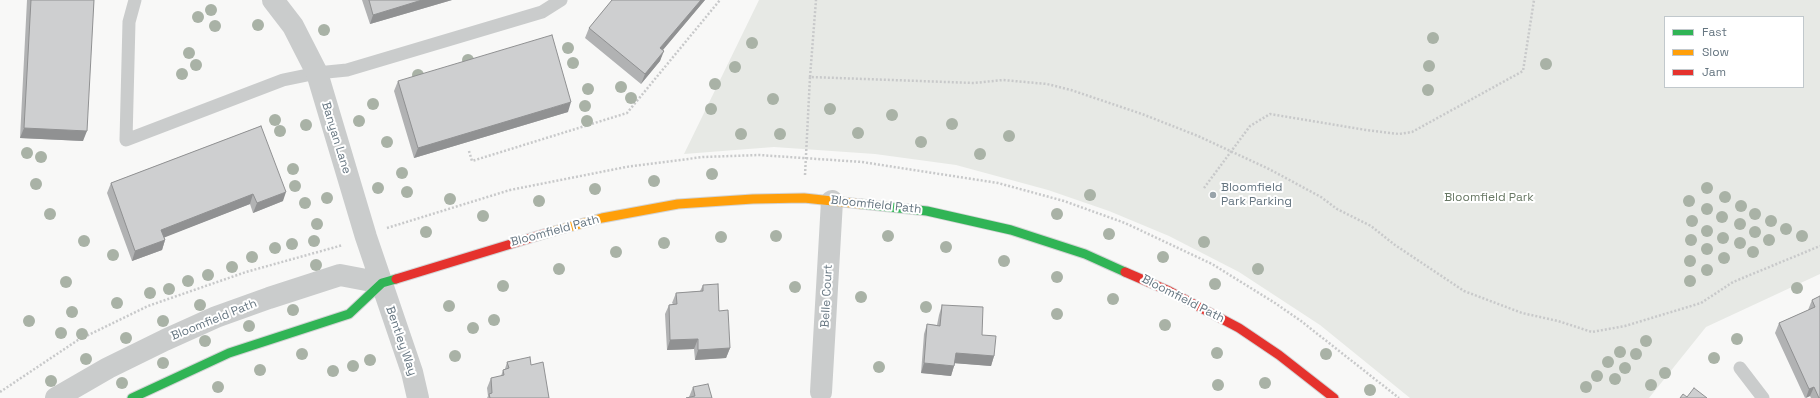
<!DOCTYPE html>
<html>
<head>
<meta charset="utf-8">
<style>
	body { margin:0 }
	#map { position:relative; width:1820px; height:398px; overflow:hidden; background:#f8f8f7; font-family:"Space Grotesk",sans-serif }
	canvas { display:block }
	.legend { position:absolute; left:1664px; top:16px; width:140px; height:72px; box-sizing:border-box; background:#fff; border:1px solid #c1c8cc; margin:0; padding:5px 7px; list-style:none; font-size:12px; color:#657580 }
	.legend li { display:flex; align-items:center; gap:8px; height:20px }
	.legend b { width:20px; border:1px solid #c1c8cc }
</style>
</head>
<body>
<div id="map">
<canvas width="1820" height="398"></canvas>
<ul class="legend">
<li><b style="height:5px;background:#30b455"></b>Fast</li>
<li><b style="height:5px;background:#ff9f0a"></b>Slow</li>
<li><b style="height:5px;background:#e5322d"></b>Jam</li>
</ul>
</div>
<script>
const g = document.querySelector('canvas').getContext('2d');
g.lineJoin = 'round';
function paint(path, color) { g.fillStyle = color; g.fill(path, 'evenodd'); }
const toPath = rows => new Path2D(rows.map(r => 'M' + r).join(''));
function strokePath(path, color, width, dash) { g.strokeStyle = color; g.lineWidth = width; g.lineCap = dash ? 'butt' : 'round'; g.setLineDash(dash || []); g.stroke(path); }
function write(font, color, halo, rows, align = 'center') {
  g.font = font + ' "Space Grotesk",sans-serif'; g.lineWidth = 4; g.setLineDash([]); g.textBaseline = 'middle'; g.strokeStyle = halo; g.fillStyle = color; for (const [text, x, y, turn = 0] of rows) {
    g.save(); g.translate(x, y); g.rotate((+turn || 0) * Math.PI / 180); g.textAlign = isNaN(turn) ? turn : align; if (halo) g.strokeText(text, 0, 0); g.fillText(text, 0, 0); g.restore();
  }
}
paint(toPath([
	[759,0,1820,0,1820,274,1706,327,1649,398,1410,398,1320,325,1239,272,1169,236,1109,211,1048,190,956,165,875,154,774,147,684,154],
	[1665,17,1803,17,1803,87,1665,87]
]), '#e7e9e5');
const fast = toPath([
	[861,204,927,211,1011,230,1085,254,1125,272],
	[132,398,229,353,349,314,382,283,396,279]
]);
const slow = toPath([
	[547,233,602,218,678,204,753,199,804,198,861,204]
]);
const jam = toPath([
	[1125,272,1169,291,1239,328,1279,355,1334,398],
	[396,279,547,233]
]);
strokePath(fast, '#d3d4d5', 11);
strokePath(slow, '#d3d4d5', 11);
strokePath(jam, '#d3d4d5', 11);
strokePath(toPath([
	[810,77,816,0],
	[469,151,472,161,627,113,720,0],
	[805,175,810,77,974,83,1003,80,1047,84,1071,90,1142,114,1198,136,1269,169,1321,197,1337,209,1371,226,1395,245,1464,291,1522,313,1558,321,1592,332,1625,326,1701,303,1733,282,1820,246],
	[1204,188,1250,126,1270,114,1366,130,1399,134,1412,132,1523,71,1534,0],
	[387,228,510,190,626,167,703,157,759,155,862,162,998,183,1064,201,1125,223,1212,264,1275,303,1301,321,1399,398],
	[0,392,78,340,148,306,246,272,343,245]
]), '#c8c9ca', 2.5, [2, 2]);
strokePath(toPath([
	[135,0,129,22,126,140,283,80,317,73,347,70,542,12,561,0],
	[1740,368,1763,398]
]), '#cacccc', 13);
strokePath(toPath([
	[273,0,293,26,317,73,366,237,412,372,418,398],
	[821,392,832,201],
	[56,398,108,368,165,340,216,317,269,298,340,275,382,283]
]), '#cacccc', 22);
strokePath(fast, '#30b455', 9);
strokePath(slow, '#ff9f0a', 9);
strokePath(jam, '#e5322d', 9);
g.fillStyle = '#a9b2a6';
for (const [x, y] of [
	[211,10],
	[198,17],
	[258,25],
	[215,26],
	[324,30],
	[1433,38],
	[752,43],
	[568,48],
	[189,53],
	[468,60],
	[573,63],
	[1546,64],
	[196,65],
	[1429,66],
	[735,67],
	[182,74],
	[418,75],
	[715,84],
	[621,87],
	[588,89],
	[1428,90],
	[631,98],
	[773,99],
	[373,104],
	[585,106],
	[711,109],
	[830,109],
	[892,115],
	[275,120],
	[359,121],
	[587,121],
	[952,124],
	[306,125],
	[280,131],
	[858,133],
	[741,134],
	[780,134],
	[1009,136],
	[387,142],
	[921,142],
	[27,153],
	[980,154],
	[41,157],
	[293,169],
	[402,173],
	[712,174],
	[654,181],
	[36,184],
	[295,186],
	[378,188],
	[1707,188],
	[595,189],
	[407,192],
	[1090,195],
	[1725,197],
	[327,198],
	[450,199],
	[539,201],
	[1689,201],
	[305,203],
	[1741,206],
	[1707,209],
	[50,214],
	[1057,214],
	[1755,214],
	[483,216],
	[1722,217],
	[1692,221],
	[1771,221],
	[317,224],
	[1740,224],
	[1786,229],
	[1707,231],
	[426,232],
	[1755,232],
	[1109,234],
	[776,236],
	[888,236],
	[1802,236],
	[721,237],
	[1723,238],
	[1691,240],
	[1769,240],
	[84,241],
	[314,241],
	[1204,242],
	[664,243],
	[1740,243],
	[292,244],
	[946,247],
	[275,248],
	[1707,249],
	[616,252],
	[1753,252],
	[113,255],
	[252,257],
	[1163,257],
	[1724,258],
	[1004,261],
	[1690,261],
	[316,265],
	[232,267],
	[559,269],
	[1258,269],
	[1707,270],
	[208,275],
	[1057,277],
	[188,281],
	[1690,281],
	[66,282],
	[1215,284],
	[503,286],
	[795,287],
	[1797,288],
	[169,289],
	[150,293],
	[861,297],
	[1113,299],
	[117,303],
	[200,305],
	[449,306],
	[926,307],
	[293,310],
	[72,312],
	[1057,314],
	[494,320],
	[29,321],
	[163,321],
	[1165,325],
	[249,326],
	[473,328],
	[61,333],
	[82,334],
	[126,338],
	[1737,339],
	[205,341],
	[1646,341],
	[1620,352],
	[1217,353],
	[302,354],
	[1326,354],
	[1636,354],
	[455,356],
	[1714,358],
	[86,359],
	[370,360],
	[1608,362],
	[163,363],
	[353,366],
	[879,367],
	[1625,368],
	[260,370],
	[333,371],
	[1665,373],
	[1597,376],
	[1615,379],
	[51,381],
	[122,383],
	[1265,383],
	[1218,385],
	[1651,385],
	[218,387],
	[1586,387],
	[1370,390]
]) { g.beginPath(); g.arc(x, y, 6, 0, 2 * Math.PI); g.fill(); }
paint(toPath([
	[27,0,94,0,83,141,20,138],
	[362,0,452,0,370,24],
	[612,0,705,0,663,50,660,61,641,84,585,38,589,28],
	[398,81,568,112,414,158,394,91],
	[261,126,283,201,253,213,250,204,164,237,165,240,162,250,132,261,107,193,111,183],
	[703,285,719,311,730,348,726,358,695,360,694,349,667,350,665,314,669,305,673,304,672,303,676,293,700,291],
	[1820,296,1820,398,1811,398,1810,396,1805,398,1775,333,1779,323,1808,310,1812,300],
	[942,305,982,335,994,356,991,366,955,363,954,366,951,376,921,373,924,334,927,324,937,325,939,315],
	[507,362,531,365,549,398,487,398,488,396,487,388,491,378,501,376,503,370,505,369],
	[693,387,712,398,689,397]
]), '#b1b2b3');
paint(toPath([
	[422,0,452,0,370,24,373,15],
	[701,0,705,0,656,58,660,48],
	[664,51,660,61,641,84,645,74],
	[571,102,568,112,414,158,418,148],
	[24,128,87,131,83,141,20,138],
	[286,192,283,201,253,213,257,203],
	[253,194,250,204,158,240,161,230],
	[165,240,162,250,132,261,135,251],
	[698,339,694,349,667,350,670,340],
	[730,348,726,358,695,360,698,350],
	[956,353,994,356,991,366,952,363],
	[924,363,954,366,951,376,921,373],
	[1814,387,1810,396,1806,398,1809,389]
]), '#909192');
const building = toPath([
	[31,0,94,0,87,131,24,128,31,0],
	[369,0,422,0,373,15,369,0],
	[612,0,701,0,660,48,664,51,645,74,589,28,612,0],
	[552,35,571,102,418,148,398,81,552,35],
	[261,126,286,192,257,203,253,194,161,230,165,240,135,251,111,183,261,126],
	[718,284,719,311,728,310,730,348,698,350,698,339,670,340,669,305,677,304,676,293,703,291,703,285,718,284],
	[1820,296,1820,398,1819,398,1814,387,1809,389,1779,323,1815,307,1812,300,1820,296],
	[942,305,983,307,982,335,996,336,994,356,956,353,954,366,924,363,927,324,940,326,942,305],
	[530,357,531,365,543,362,549,398,490,398,489,394,492,393,491,378,504,375,503,370,509,368,507,362,530,357],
	[708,384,712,398,686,398,695,396,693,387,708,384],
	[1694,388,1707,398,1680,398,1683,394,1687,397,1694,388]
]);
paint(building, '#cecfd0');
strokePath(building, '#909192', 1);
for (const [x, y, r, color] of [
	[1213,195,4,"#98a3aa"]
]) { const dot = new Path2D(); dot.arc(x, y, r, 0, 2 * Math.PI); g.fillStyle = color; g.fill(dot); strokePath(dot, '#fff', 1.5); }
write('12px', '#657580', '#fff', [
	["Banyan Lane",336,138,73],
	["Bloomfield Path",876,205,6],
	["Bloomfield Path",555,231,-15],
	["Belle Court",827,296,-87],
	["Bloomfield Path",1183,299,27],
	["Bloomfield Path",214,320,-22],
	["Bentley Way",401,341,71]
]);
write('12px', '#657580', '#fff', [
	["Bloomfield",1221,188],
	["Park Parking",1221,202]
], 'left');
write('12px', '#687864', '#fff', [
	["Bloomfield Park",1489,198]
]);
</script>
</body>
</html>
